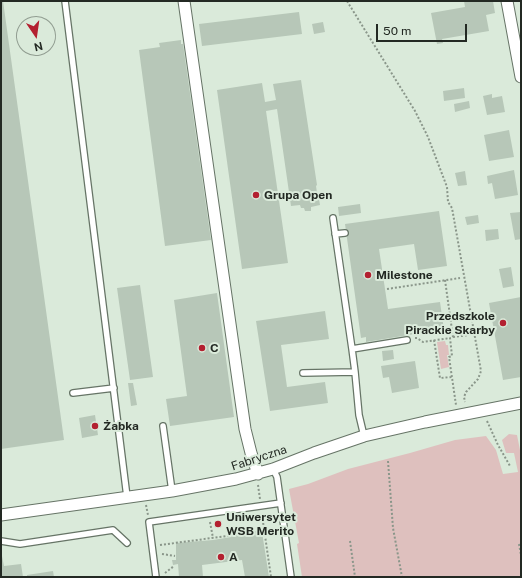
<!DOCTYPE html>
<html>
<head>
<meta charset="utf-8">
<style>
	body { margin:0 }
	#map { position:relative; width:522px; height:578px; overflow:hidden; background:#daeada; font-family:"Public Sans",sans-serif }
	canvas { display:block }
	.frame { position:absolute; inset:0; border:2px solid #232923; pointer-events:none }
	.north { position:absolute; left:16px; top:16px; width:40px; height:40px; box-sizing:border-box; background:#daeada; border:1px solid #919d91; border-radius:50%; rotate:167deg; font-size:11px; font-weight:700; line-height:16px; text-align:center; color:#232923 }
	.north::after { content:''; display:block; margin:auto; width:14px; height:18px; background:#b32030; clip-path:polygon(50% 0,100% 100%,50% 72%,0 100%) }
	.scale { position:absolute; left:376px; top:24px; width:91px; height:18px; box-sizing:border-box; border:2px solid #232923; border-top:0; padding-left:5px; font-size:12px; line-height:14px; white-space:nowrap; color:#232923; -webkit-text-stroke:3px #daeada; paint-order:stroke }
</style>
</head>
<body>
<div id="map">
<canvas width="522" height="578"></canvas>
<div class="frame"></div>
<div class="north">N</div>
<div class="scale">50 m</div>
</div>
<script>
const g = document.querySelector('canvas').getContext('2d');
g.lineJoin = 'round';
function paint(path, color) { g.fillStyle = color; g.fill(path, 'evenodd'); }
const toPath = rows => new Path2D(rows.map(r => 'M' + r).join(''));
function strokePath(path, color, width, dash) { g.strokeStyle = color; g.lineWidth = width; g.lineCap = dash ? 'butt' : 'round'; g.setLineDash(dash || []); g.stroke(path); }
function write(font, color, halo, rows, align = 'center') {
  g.font = font + ' "Public Sans",sans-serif'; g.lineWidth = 4; g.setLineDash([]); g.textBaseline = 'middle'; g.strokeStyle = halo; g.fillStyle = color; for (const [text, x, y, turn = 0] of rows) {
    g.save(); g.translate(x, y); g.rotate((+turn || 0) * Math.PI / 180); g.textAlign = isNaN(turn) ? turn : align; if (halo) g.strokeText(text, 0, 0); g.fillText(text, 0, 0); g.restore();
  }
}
paint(toPath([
	[445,341,446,345,448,345,449,355,447,355,449,367,441,369,437,342],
	[509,434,517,435,521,455,521,577,302,577,297,544,299,543,289,489,308,484,348,469,410,453,455,440,486,436,496,450,503,474,518,472,514,453,506,453,502,440]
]), '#dec0be');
paint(toPath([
	[1,1,3,1,64,440,1,449],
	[464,1,493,1,495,13,486,15,489,31,442,39,443,43,437,44,431,13,465,7],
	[299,12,302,34,202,46,199,24],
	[323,22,325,32,314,34,312,24],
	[181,40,181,44,183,44,211,240,165,246,139,50,160,47,159,43],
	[301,80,317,185,316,186,317,193,318,193,320,205,311,207,311,211,305,211,304,208,301,208,300,205,291,206,277,109,266,111,288,263,242,269,217,90,262,83,265,102,276,100,273,84],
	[464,88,465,98,444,101,443,91],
	[492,94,492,98,502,96,505,112,487,115,483,96],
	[469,101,470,108,455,112,454,104],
	[509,130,514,157,489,161,484,135],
	[514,170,518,195,495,199,492,183,488,184,487,176],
	[465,171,467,185,458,186,455,173],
	[360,204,361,213,339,216,338,207],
	[439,211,447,266,418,270,414,244,379,249,388,309,440,302,444,330,426,333,425,330,421,331,415,332,415,334,366,342,366,337,361,338,345,224],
	[521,212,521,239,515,240,510,213],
	[478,215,479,223,467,225,465,217],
	[498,229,499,239,486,241,485,230],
	[511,267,514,286,503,288,499,269],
	[140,285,153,377,130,380,117,288],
	[217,293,234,417,170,426,166,399,187,396,174,300],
	[521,297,521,377,503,380,489,303],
	[325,311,329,339,281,345,287,387,325,382,328,403,270,411,256,321],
	[393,350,394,359,383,361,382,351],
	[415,361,419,388,392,393,389,377,383,378,381,366],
	[128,383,133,383,137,405,131,406],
	[95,415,98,435,82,438,79,418],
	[262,532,269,577,245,577,242,560,202,565,203,577,179,577,178,564,173,565,172,560,176,560,176,543,213,540],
	[1,551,4,566,21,564,23,577,1,577],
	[53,571,54,577,27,577,27,575]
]), '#b7c7b8');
const lane = toPath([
	[65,1,127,497],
	[333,218,352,349],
	[335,234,345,233],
	[355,372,352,349,407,340],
	[303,373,355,372,359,415,364,436],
	[73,393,114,388],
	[163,426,172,491],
	[273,469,277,477,291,577],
	[1,541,20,544,113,530,127,543],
	[156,577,149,522,281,503]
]);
const street = toPath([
	[184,1,245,429,251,453,258,474],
	[507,1,521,77],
	[1,515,172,491,236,479,273,469,314,453,364,436,425,422,521,403]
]);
strokePath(lane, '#667466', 8);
strokePath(street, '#667466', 13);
strokePath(toPath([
	[347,1,415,111,428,137,447,187,448,202,452,208,481,371,478,379,466,392,464,397,465,402],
	[445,280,453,337],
	[387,289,460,278],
	[453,337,470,335],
	[415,338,417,338,423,342,450,338,452,356,449,357,456,405],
	[434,340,440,378,452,377],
	[487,421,498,445,510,466],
	[388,461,393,528,402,577],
	[258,485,260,499],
	[146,505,148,515],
	[262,515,271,577],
	[210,522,213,538],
	[350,541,355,577],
	[519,544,521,555],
	[160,545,264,531],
	[162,554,175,556],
	[165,573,174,566]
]), '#8a968a', 2, [2, 2]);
strokePath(lane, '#fff', 5.5);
strokePath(street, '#fff', 11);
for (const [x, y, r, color] of [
	[256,195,4,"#b32030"],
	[368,275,4,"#b32030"],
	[503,323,4,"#b32030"],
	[202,348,4,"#b32030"],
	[95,426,4,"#b32030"],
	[218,524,4,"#b32030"],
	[221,557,4,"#b32030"]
]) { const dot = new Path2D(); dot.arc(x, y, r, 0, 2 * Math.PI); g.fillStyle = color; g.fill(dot); strokePath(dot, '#daeada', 1.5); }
write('bold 12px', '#232923', '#daeada', [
	["Grupa Open",264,195],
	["Milestone",376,275],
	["Przedszkole",495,316,"right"],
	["Pirackie Skarby",495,330,"right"],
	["C",210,348],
	["Żabka",103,426],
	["Uniwersytet",226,517],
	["WSB Merito",226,531],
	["A",229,557]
], 'left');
write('12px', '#232923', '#daeada', [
	["Fabryczna",259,458,-18]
]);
</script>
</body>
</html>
